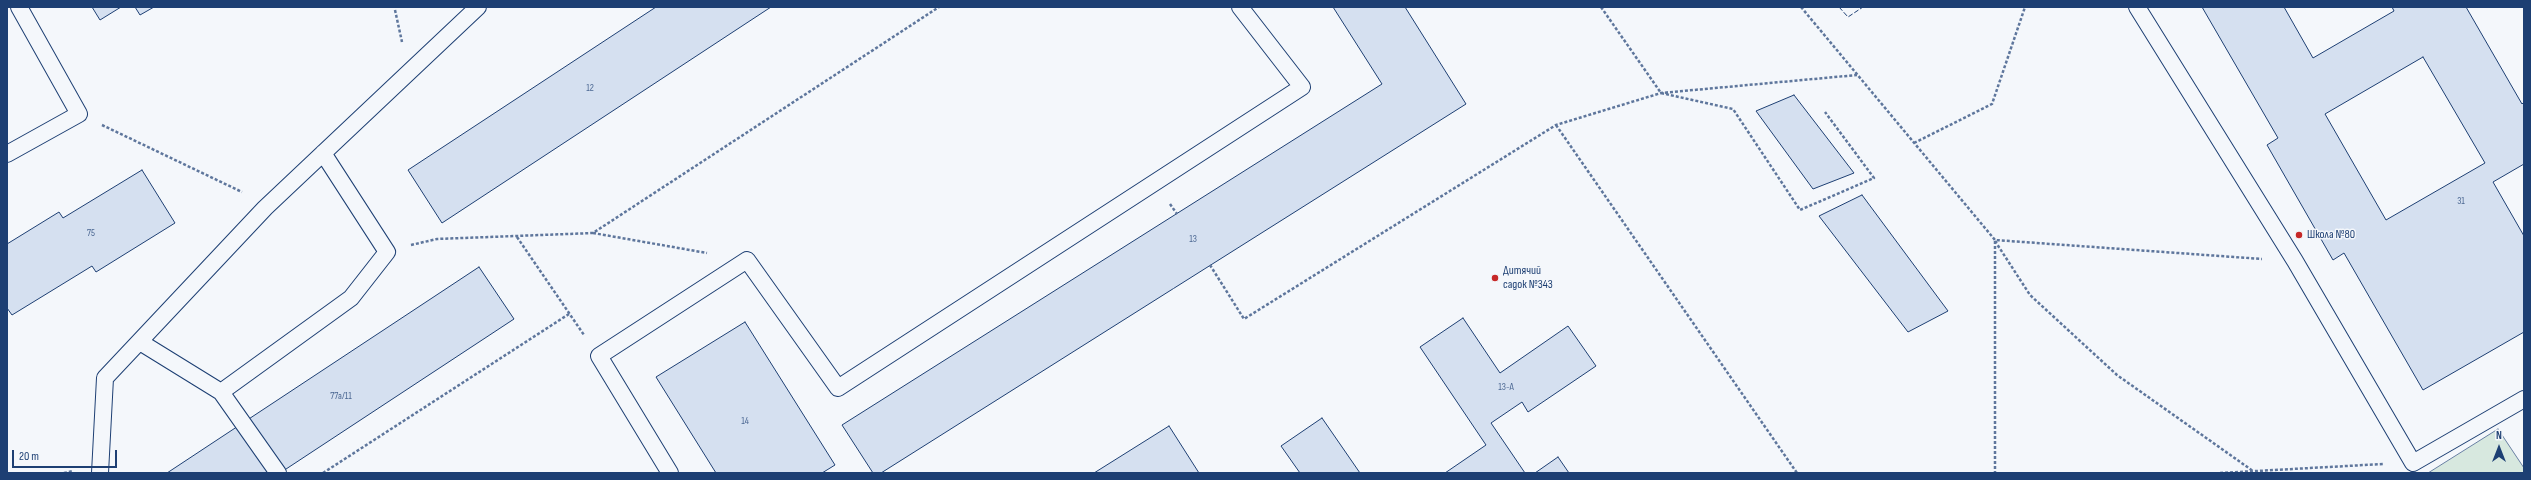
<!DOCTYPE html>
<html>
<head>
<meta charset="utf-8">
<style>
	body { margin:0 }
	#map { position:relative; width:2531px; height:480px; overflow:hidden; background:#f4f7fb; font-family:"Sofia Sans Condensed",sans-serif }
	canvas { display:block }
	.frame { position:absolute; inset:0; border:8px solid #1d3f73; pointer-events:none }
	.north { position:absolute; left:2479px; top:428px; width:40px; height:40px; -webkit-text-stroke:3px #f4f7fb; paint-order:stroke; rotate:0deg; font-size:11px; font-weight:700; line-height:16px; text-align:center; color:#1d3f73 }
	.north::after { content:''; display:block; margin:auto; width:14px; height:18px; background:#1d3f73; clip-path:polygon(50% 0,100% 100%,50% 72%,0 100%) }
	.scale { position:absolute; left:12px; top:450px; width:105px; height:18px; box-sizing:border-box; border:2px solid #1d3f73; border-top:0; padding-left:5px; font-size:12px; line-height:14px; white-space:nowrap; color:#1d3f73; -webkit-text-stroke:3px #f4f7fb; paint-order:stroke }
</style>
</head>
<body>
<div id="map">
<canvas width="2531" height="480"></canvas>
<div class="frame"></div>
<div class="north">N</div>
<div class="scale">20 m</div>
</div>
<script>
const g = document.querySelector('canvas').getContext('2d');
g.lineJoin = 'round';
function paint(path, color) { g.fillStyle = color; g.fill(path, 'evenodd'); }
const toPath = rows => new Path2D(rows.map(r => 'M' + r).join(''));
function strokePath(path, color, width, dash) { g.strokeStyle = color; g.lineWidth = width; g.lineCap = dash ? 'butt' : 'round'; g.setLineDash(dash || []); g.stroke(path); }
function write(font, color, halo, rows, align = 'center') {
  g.font = font + ' "Sofia Sans Condensed",sans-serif'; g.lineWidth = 3; g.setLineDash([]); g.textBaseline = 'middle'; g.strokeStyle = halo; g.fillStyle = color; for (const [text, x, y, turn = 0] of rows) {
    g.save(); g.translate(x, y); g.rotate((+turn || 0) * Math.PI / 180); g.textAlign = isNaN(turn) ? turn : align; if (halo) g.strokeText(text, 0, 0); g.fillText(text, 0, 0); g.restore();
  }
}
const green = toPath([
	[2498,429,2524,468,2524,473,2428,473,2498,429]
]);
paint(green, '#d7e8df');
strokePath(green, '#687fa3', 1);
const building = toPath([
	[92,7,121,7,100,20,92,7],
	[135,7,154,7,140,15,135,7],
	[656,7,771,7,442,223,408,170,656,7],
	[1333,7,1405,7,1466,104,881,473,873,473,842,425,1382,84,1333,7],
	[2202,7,2284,7,2313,58,2394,11,2392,7,2466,7,2522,104,2524,102,2524,164,2493,182,2524,236,2524,332,2423,390,2344,253,2333,260,2267,145,2278,138,2202,7],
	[2423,57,2485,163,2386,220,2325,114,2423,57],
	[1794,95,1854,173,1813,189,1756,111,1794,95],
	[142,170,175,223,96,272,92,266,12,315,7,308,7,244,59,212,63,218,142,170],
	[1862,195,1948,311,1908,332,1819,216,1862,195],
	[479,267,514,319,280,473,167,473,479,267],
	[1463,318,1500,373,1568,326,1596,366,1528,412,1522,402,1491,423,1525,473,1445,473,1486,445,1420,347,1463,318],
	[745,322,835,465,822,473,716,473,656,377,745,322],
	[1322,418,1360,473,1300,473,1281,446,1322,418],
	[1169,426,1199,473,1094,473,1169,426],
	[1558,457,1569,473,1535,473,1558,457]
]);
paint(building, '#d5e0f0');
strokePath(building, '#1d3f73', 1);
const service = toPath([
	[2137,7,2295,261,2413,463,2524,399],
	[7,154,79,114,19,7],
	[140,342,221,392,351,298,387,252,323,153],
	[221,392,278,473],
	[100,473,105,378,265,208,478,7],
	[670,473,599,356,747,260,838,388,1302,87,1240,7]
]);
strokePath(service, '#1d3f73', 18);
strokePath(toPath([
	[1601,7,1661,93,1733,109,1800,210,1874,178,1825,112],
	[1801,7,1995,240,2262,259],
	[395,10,402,42],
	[102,125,242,192],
	[1556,125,1797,473],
	[1914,143,1992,104,2025,7],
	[1170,204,1177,214],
	[593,233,707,253],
	[517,237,584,335],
	[1995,241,2030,295,2117,375,2253,471],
	[1995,241,1995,473],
	[411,245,437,239,593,233,939,7],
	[1210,265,1244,319,1556,125,1661,93,1857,75],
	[64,473,73,471],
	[323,473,569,314],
	[2220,473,2383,464]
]), '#5e769c', 2.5, [3, 2]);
strokePath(service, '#f4f7fb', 16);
strokePath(toPath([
	[1839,7,1848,17,1863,7]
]), '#1d3f73', 1, [5, 2]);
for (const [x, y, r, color] of [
	[2299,235,4,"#c62828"],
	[1495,278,4,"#c62828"]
]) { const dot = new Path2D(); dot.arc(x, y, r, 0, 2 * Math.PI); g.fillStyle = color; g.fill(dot); strokePath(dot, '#f4f7fb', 1.5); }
write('10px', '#4b6792', null, [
	["12",590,88],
	["31",2461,201],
	["75",91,233],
	["13",1193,239],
	["13-А",1506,387],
	["77а/11",341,396],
	["14",745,421]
]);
write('12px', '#1d3f73', '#f4f7fb', [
	["Школа №80",2307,235],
	["Дитячий",1503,271],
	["садок №343",1503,285]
], 'left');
</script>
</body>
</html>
